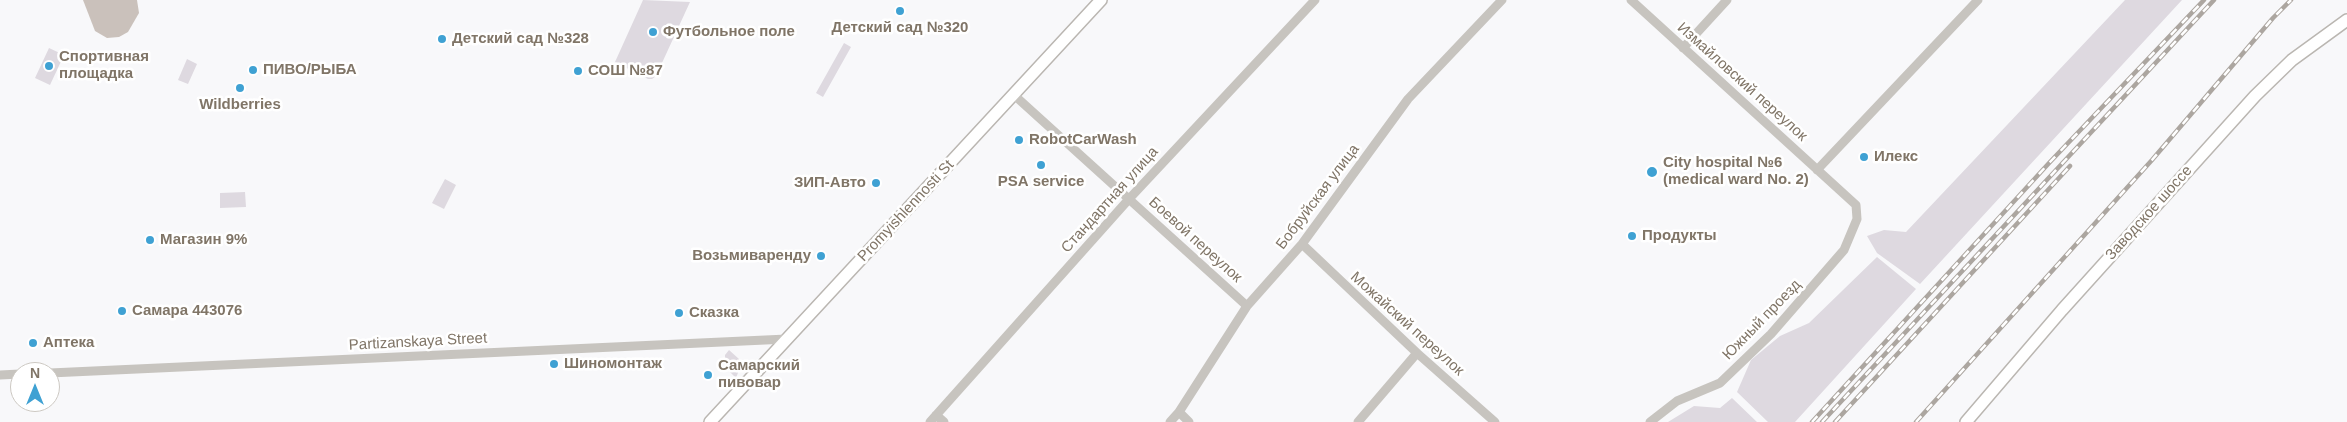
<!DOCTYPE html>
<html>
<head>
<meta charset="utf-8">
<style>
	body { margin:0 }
	#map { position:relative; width:2347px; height:422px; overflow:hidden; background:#f8f8fa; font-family:Arial,sans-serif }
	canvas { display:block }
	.north { position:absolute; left:10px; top:362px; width:50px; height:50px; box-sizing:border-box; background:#fff; border:1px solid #ccc8c2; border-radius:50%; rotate:0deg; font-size:14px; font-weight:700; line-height:20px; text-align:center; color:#807567 }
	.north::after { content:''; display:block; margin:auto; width:18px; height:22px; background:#3fa1d3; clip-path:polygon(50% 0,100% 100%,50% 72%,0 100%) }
</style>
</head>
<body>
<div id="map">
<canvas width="2347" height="422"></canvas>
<div class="north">N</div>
</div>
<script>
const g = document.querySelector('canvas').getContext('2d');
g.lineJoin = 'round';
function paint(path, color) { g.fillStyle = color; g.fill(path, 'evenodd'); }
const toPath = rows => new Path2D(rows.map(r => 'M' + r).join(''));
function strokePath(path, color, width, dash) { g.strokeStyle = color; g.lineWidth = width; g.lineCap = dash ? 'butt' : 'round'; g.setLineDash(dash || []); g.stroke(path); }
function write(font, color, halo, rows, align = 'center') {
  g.font = font + ' Arial,sans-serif'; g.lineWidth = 5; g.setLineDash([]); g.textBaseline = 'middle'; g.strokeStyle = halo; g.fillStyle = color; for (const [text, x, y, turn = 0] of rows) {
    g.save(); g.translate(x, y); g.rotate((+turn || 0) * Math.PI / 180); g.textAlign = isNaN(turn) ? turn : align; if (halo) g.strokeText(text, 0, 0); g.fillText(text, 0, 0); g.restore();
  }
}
paint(toPath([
	[643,0,690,2,656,76,652,79,648,79,615,62],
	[2125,0,2182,0,1920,284,1877,253,1867,236,1884,230,1906,232],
	[844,43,851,47,823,97,816,93],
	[49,48,64,55,50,85,35,78],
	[187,59,197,64,188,84,178,80],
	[445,179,456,185,444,209,432,203],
	[245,192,246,207,220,208,220,193],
	[1877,257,1916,289,1795,422,1768,422,1737,392,1751,360,1780,336,1809,323],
	[729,350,739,359,739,370,736,378,725,367,725,355],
	[1732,398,1757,422,1668,422,1694,406,1720,408]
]), '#ded9e0');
paint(toPath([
	[83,0,137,0,139,13,128,32,119,37,107,38,95,31]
]), '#cac1bb');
const major = toPath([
	[710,422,1101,0],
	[1966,422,2062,310,2255,96,2292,60,2347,20]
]);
strokePath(major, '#bab6b1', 14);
strokePath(toPath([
	[1631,0,1856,205,1857,219,1844,250,1771,334,1720,383,1677,401,1650,422],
	[1683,48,1727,0],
	[1014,95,1247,306],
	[1817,170,1978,0],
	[1302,244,1417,353,1495,422],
	[50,373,787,339],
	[0,375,20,374],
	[1179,412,1189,422],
	[936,415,944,422],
	[930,422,1129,199,1315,0],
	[1170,422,1179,412,1247,306,1302,244,1408,99,1502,0],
	[1358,422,1417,353]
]), '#c7c4bf', 9);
strokePath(major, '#fff', 11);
const rail = toPath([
	[1812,422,2050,162,2204,0],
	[1822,422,2214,0],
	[1835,422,2070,166],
	[1916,422,2152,160,2273,18,2291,0]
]);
strokePath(rail, '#aca6a0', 4.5);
strokePath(rail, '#fff', 2.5, [8]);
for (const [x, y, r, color] of [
	[900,11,5,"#3fa1d3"],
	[653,32,5,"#3fa1d3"],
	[442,39,5,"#3fa1d3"],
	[49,66,5,"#3fa1d3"],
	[253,70,5,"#3fa1d3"],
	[578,71,5,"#3fa1d3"],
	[240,88,5,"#3fa1d3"],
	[1019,140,5,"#3fa1d3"],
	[1864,157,5,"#3fa1d3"],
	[1041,165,5,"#3fa1d3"],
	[1652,172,6,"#3fa1d3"],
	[876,183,5,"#3fa1d3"],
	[1632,236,5,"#3fa1d3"],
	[150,240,5,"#3fa1d3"],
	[821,256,5,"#3fa1d3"],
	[122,311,5,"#3fa1d3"],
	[679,313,5,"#3fa1d3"],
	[33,343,5,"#3fa1d3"],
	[554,364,5,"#3fa1d3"],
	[708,375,5,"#3fa1d3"]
]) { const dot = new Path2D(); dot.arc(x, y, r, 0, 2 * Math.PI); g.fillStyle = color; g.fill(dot); strokePath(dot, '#fff', 2); }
write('bold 15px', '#807567', '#fff', [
	["Детский сад №320",900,28,"center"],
	["Футбольное поле",663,32],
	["Детский сад №328",452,39],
	["Спортивная",59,57],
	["площадка",59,74],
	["ПИВО/РЫБА",263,70],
	["СОШ №87",588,71],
	["Wildberries",240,105,"center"],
	["RobotCarWash",1029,140],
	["Илекс",1874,157],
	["City hospital №6",1663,163],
	["(medical ward No. 2)",1663,180],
	["PSA service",1041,182,"center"],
	["ЗИП-Авто",866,183,"right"],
	["Продукты",1642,236],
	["Магазин 9%",160,240],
	["Возьмиваренду",811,256,"right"],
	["Самара 443076",132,311],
	["Сказка",689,313],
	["Аптека",43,343],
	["Шиномонтаж",564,364],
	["Самарский",718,366],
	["пивовар",718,383]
], 'left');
write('15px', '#807567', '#fff', [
	["Измайловский переулок",1742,82,42],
	["Бобруйская улица",1318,197,-53],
	["Стандартная улица",1110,200,-48],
	["Promyishlennosti St",906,211,-47],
	["Заводское шоссе",2149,213,-48],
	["Боевой переулок",1195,240,42],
	["Южный проезд",1762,320,-46],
	["Можайский переулок",1407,324,42],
	["Partizanskaya Street",418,342,-3]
]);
</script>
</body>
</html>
